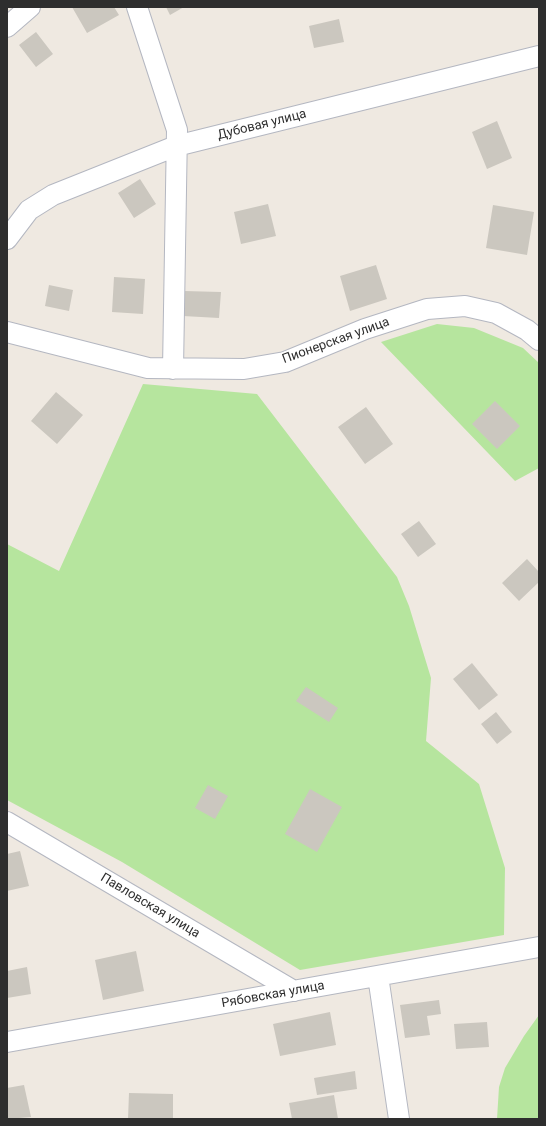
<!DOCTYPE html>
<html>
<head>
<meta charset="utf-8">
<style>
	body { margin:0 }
	#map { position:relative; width:546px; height:1126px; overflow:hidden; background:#efe9e1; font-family:Roboto,sans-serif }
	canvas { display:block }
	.frame { position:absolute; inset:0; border:8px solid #2e2e2e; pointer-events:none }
</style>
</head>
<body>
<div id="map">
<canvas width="546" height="1126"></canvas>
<div class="frame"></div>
</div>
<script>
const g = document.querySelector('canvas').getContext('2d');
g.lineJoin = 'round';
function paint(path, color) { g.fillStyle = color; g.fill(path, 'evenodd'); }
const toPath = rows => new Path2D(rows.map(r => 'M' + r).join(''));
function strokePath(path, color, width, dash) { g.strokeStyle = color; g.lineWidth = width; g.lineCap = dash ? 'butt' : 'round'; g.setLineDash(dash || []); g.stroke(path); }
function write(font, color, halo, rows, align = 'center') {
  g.font = font + ' Roboto,sans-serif'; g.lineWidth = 3; g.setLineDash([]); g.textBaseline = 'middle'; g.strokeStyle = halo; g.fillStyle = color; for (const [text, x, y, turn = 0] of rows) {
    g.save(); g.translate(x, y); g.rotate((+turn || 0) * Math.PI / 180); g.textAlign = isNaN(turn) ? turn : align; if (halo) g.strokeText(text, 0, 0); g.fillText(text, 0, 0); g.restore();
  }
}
paint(toPath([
	[437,324,474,328,523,348,539,363,539,468,515,481,381,342],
	[143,384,257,394,397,577,409,606,431,678,426,741,479,784,505,868,504,935,300,970,122,862,7,800,7,544,59,571],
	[539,1015,539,1119,497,1119,499,1087,505,1068,524,1036]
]), '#b6e59e');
paint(toPath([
	[72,7,114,7,119,15,87,33],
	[166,7,184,7,170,15],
	[339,19,344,42,314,48,309,26],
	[36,32,53,54,36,67,19,45],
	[497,121,512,158,487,169,472,132],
	[140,179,156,204,134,218,118,193],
	[268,204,276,236,241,244,234,212],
	[493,205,534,212,527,255,486,248],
	[376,265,387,299,350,311,340,276],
	[114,277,145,279,143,314,112,312],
	[49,285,73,290,69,311,45,306],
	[184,291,221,292,219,318,183,316],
	[56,392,83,415,57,444,31,421],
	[495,401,520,426,497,449,472,424],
	[366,407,393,444,365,464,338,427],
	[419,521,436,544,418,557,401,534],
	[527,559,539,572,539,582,519,601,502,583],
	[472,663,498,695,479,710,453,679],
	[306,687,338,708,329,722,296,701],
	[496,712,512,732,497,744,481,724],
	[208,785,228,796,215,819,195,808],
	[310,789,342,807,317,852,285,834],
	[20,851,29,886,7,891,7,854],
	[136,951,144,991,103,1000,95,960],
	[27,967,31,994,7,998,7,971],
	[439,1000,441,1014,427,1016,430,1035,405,1038,400,1005],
	[330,1012,336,1045,280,1056,273,1024],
	[487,1022,489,1047,456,1049,454,1024],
	[355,1071,357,1089,317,1095,314,1078],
	[24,1085,31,1117,7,1119,7,1088],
	[129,1093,173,1094,173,1119,128,1119],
	[334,1095,338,1119,292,1119,289,1103]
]), '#cbc7bf');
const minor = toPath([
	[137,7,177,130,173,369],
	[7,27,30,7],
	[7,239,29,210,53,195,176,146,539,56],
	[7,332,148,368,244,369,285,362,365,329,427,309,465,306,496,313,527,330,539,340],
	[7,822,294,991],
	[378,976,399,1119],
	[7,1042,539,947]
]);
strokePath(minor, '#b4b7c1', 22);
strokePath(minor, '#fff', 20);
write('13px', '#2e2e2e', '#fff', [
	["Дубовая улица",262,125,-14],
	["Пионерская улица",336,341,-20],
	["Павловская улица",150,906,31],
	["Рябовская улица",273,995,-10]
]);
</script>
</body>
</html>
